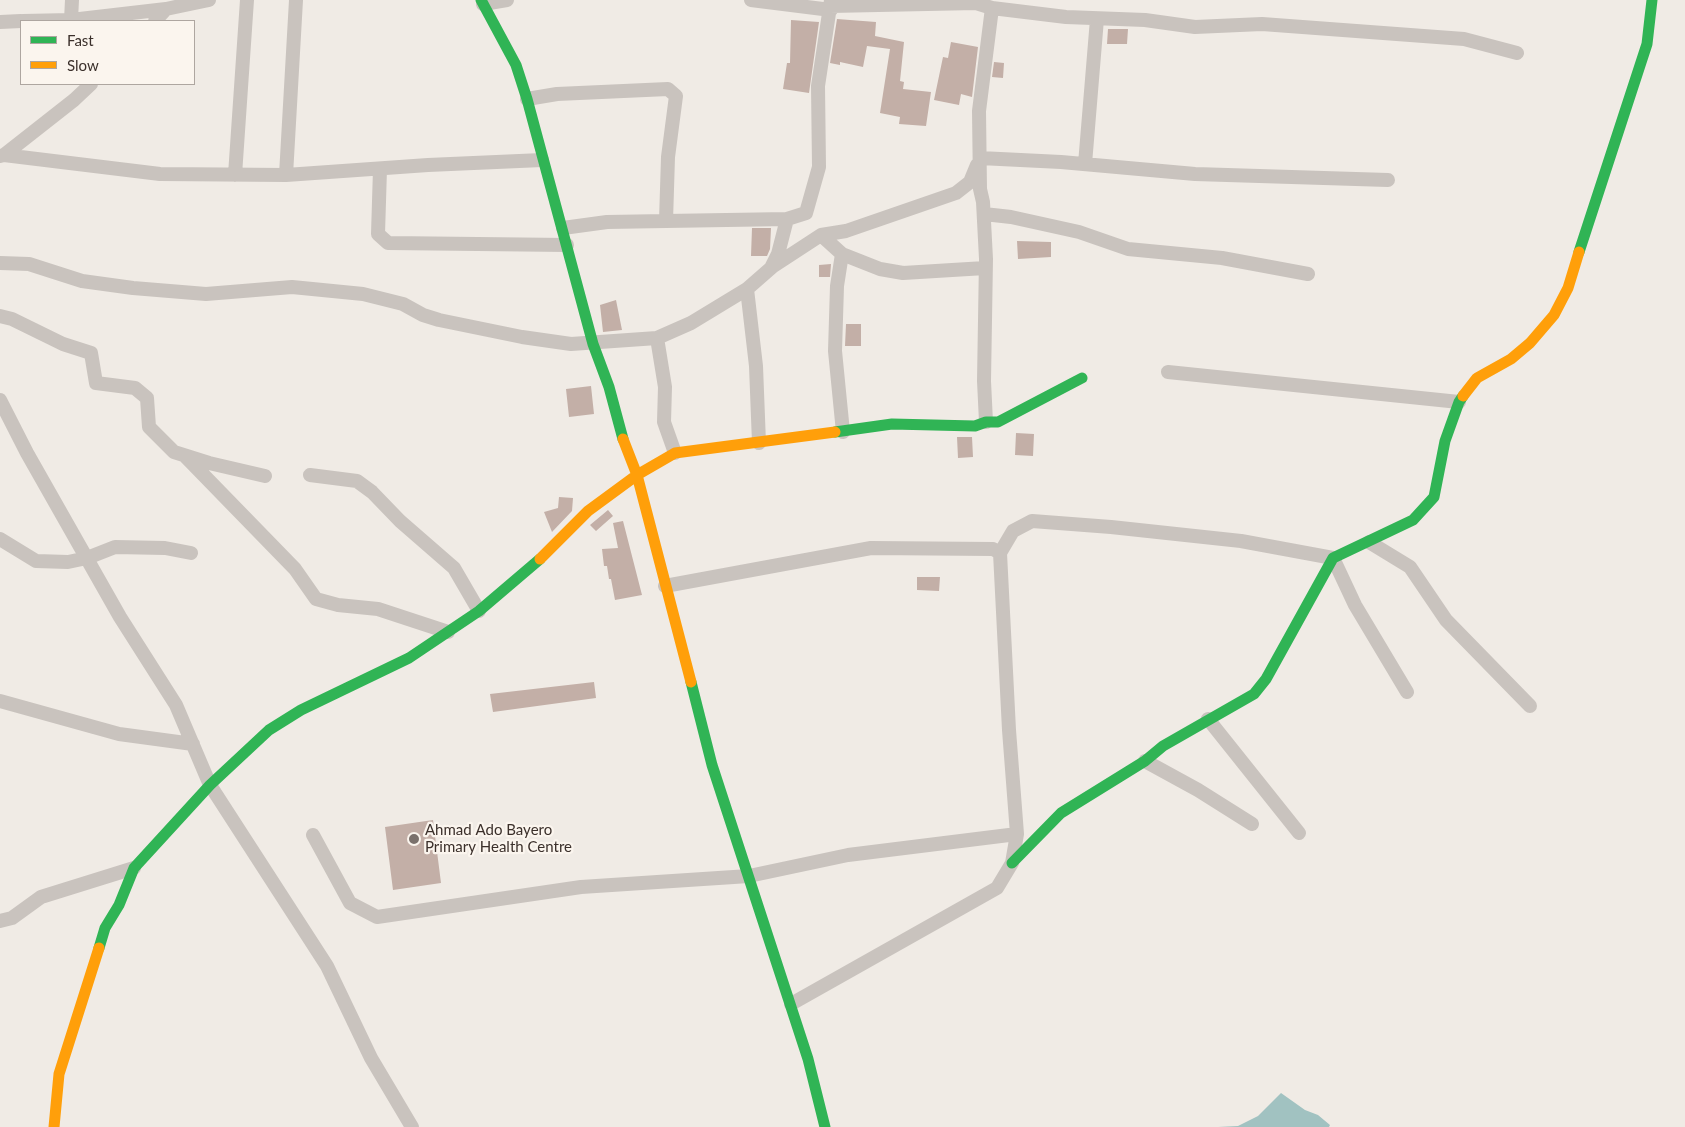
<!DOCTYPE html>
<html>
<head>
<meta charset="utf-8">
<style>
	body { margin:0 }
	#map { position:relative; width:1685px; height:1127px; overflow:hidden; background:#f0ebe5; font-family:Lato,sans-serif }
	canvas { display:block }
	.legend { position:absolute; left:20px; top:20px; width:175px; height:65px; box-sizing:border-box; background:#fbf5ee; border:1px solid #aea6a0; margin:0; padding:6px 9px; list-style:none; font-size:15px; color:#3b302b }
	.legend li { display:flex; align-items:center; gap:10px; height:25px }
	.legend b { width:25px; border:1px solid #aea6a0 }
</style>
</head>
<body>
<div id="map">
<canvas width="1685" height="1127"></canvas>
<ul class="legend">
<li><b style="height:6px;background:#30b455"></b>Fast</li>
<li><b style="height:6px;background:#ff9f0a"></b>Slow</li>
</ul>
</div>
<script>
const g = document.querySelector('canvas').getContext('2d');
g.lineJoin = 'round';
function paint(path, color) { g.fillStyle = color; g.fill(path, 'evenodd'); }
const toPath = rows => new Path2D(rows.map(r => 'M' + r).join(''));
function strokePath(path, color, width, dash) { g.strokeStyle = color; g.lineWidth = width; g.lineCap = dash ? 'butt' : 'round'; g.setLineDash(dash || []); g.stroke(path); }
function write(font, color, halo, rows, align = 'center') {
  g.font = font + ' Lato,sans-serif'; g.lineWidth = 4.5; g.setLineDash([]); g.textBaseline = 'middle'; g.strokeStyle = halo; g.fillStyle = color; for (const [text, x, y, turn = 0] of rows) {
    g.save(); g.translate(x, y); g.rotate((+turn || 0) * Math.PI / 180); g.textAlign = isNaN(turn) ? turn : align; if (halo) g.strokeText(text, 0, 0); g.fillText(text, 0, 0); g.restore();
  }
}
paint(toPath([
	[1281,1093,1305,1110,1318,1115,1330,1125,1329,1127,1218,1127,1238,1126,1258,1116]
]), '#a1c2c1');
paint(toPath([
	[837,19,876,22,875,36,904,42,900,81,904,82,903,89,931,92,926,126,899,124,900,117,880,113,890,49,867,46,863,67,840,62,840,65,830,63],
	[791,20,819,22,809,93,783,89,787,63,790,63],
	[1108,29,1128,29,1127,44,1107,44],
	[951,42,978,47,972,97,961,94,959,105,934,100,943,57,948,58],
	[994,62,1004,63,1003,78,992,77],
	[752,228,771,228,770,249,767,256,751,256],
	[1017,241,1051,242,1051,257,1018,259],
	[831,264,830,277,819,277,819,265],
	[616,300,622,330,603,332,600,305],
	[846,324,861,324,861,346,845,346],
	[591,386,594,414,569,417,566,389],
	[1016,433,1034,434,1033,456,1015,455],
	[957,437,972,437,973,457,958,458],
	[559,497,573,498,572,511,552,532,544,512,558,508],
	[608,510,613,516,596,531,590,525],
	[623,521,642,595,615,600,611,579,609,579,607,566,604,566,602,549,618,548,613,523],
	[917,577,940,577,939,591,917,590],
	[594,682,596,698,493,712,490,694],
	[433,820,441,883,393,890,385,827]
]), '#c3afa7');
strokePath(toPath([
	[751,0,831,10],
	[483,4,507,0],
	[830,6,976,3,992,8,979,111,980,189,983,202,986,259,984,381,986,422],
	[992,8,1066,17,1145,20,1195,27,1262,24,1464,39,1517,53],
	[71,20,72,0],
	[23,21,71,20,166,9],
	[155,21,166,9,209,0],
	[0,22,21,21],
	[527,99,557,94,668,89,676,96,668,157,666,221,607,222,563,228],
	[4,155,160,174,286,175,428,165,542,160],
	[0,156,4,155,74,100,91,84],
	[980,158,1061,162,1195,174,1388,180],
	[1085,164,1097,19],
	[380,169,378,234,388,243,567,245],
	[235,175,247,0],
	[286,175,296,0],
	[984,214,1011,217,1079,232,1128,249,1222,258,1308,274],
	[666,221,787,219],
	[821,235,842,254,880,269,903,273,985,268],
	[842,254,837,286,835,351,843,432],
	[0,263,29,264,82,281,133,288,206,294,292,287,363,294,403,304,423,315,439,320,522,337,571,344,657,338,691,323,747,289,771,268,778,254,787,219,806,213,819,167,818,86,831,0],
	[772,267,821,235,846,231,956,193,970,182,977,165],
	[747,289,756,366,759,443],
	[0,316,12,319,63,344,91,353,96,383,135,388,147,398,149,427,174,452,209,463,265,476],
	[657,338,665,387,664,422,675,453],
	[1168,372,1459,402],
	[0,400,27,453,120,617,176,705,210,785,327,966,371,1058,412,1127],
	[186,457,295,569,316,599,338,605,378,609,448,632],
	[310,475,357,481,372,492,400,521,454,568,479,611],
	[0,539,36,561,68,562,87,558,115,547,165,548,191,553],
	[1369,542,1410,567,1446,620,1530,706],
	[1000,553,1013,531,1032,521,1111,527,1241,541,1333,558,1355,605,1407,692],
	[665,586,871,548,993,549,1000,553,1009,730,1017,834,1012,863,997,888,791,1004],
	[0,701,119,734,193,744],
	[1208,719,1299,833],
	[1145,761,1198,790,1252,824],
	[313,835,350,903,377,917,581,887,749,876,848,855,1017,834],
	[0,921,12,918,41,897,134,868]
]), '#c9c3be', 14);
strokePath(toPath([
	[481,0,516,65,527,99,593,344,609,387,623,439],
	[1579,252,1647,44,1652,0],
	[835,432,892,424,975,426,986,422,998,422,1082,378],
	[691,682,712,765,808,1059,825,1127],
	[1012,863,1061,813,1145,761,1163,746,1254,694,1266,679,1333,558,1413,520,1434,497,1445,441,1459,402,1463,396],
	[99,948,105,928,119,905,134,868,210,785,269,730,301,710,409,658,479,611,540,559]
]), '#30b455', 11);
strokePath(toPath([
	[1463,396,1477,378,1511,359,1530,343,1554,315,1568,288,1579,252],
	[623,439,637,475,691,682],
	[540,559,588,511,637,475,675,453,835,432],
	[54,1127,59,1074,99,948]
]), '#ff9f0a', 11);
for (const [x, y, r, color] of [
	[414,839,6,"#7a716c"]
]) { const dot = new Path2D(); dot.arc(x, y, r, 0, 2 * Math.PI); g.fillStyle = color; g.fill(dot); strokePath(dot, '#fbf5ee', 2); }
write('15px', '#3b302b', '#fbf5ee', [
	["Ahmad Ado Bayero",425,830],
	["Primary Health Centre",425,847]
], 'left');
</script>
</body>
</html>
